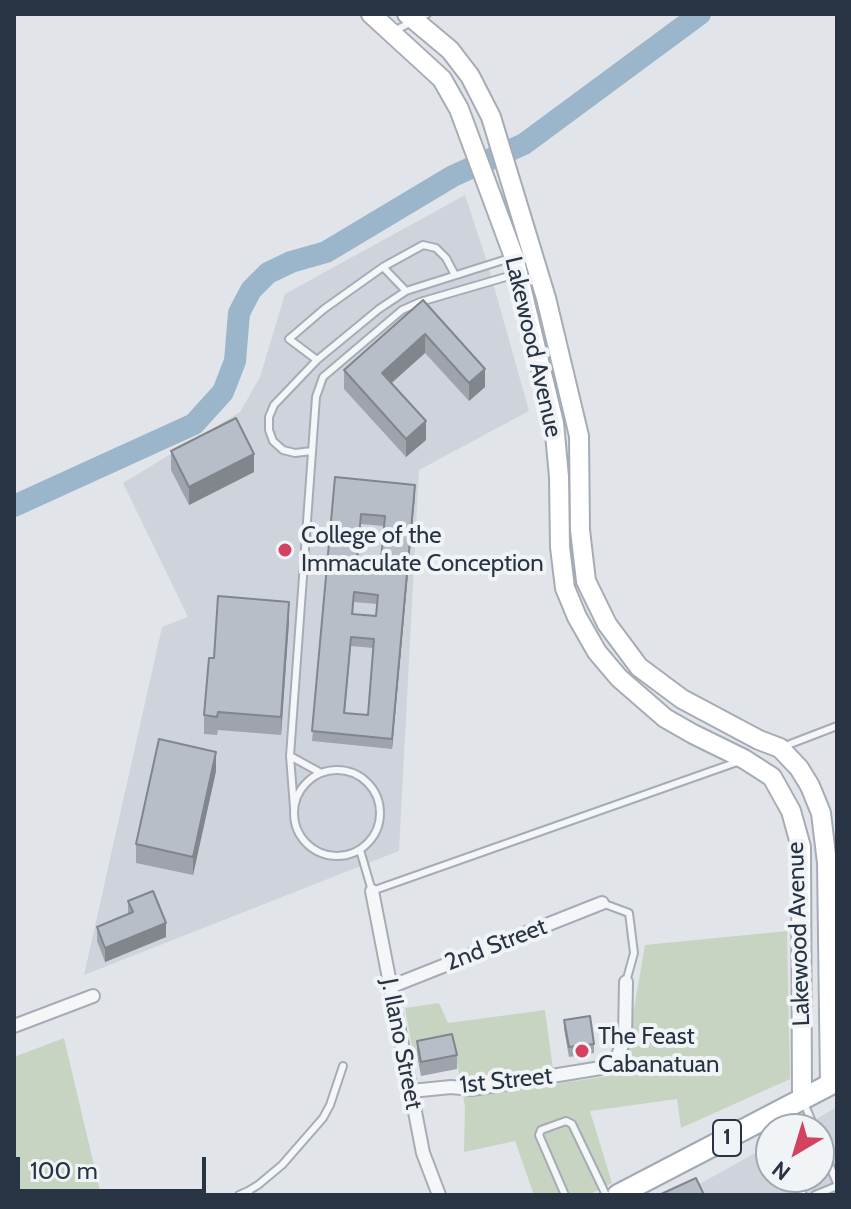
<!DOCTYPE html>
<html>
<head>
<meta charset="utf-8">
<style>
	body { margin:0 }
	#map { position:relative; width:851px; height:1209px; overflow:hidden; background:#e1e5ea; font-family:Cabin,sans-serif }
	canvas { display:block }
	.frame { position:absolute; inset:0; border:16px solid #283343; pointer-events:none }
	.north { position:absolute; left:755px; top:1113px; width:80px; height:80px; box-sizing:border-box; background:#f1f4f7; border:2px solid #a1a7af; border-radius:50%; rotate:218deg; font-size:22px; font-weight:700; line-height:32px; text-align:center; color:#283343 }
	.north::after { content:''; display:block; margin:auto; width:28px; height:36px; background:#d3425f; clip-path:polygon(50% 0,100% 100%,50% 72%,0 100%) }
	.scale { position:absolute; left:16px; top:1157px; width:190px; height:36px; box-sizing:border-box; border:4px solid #283343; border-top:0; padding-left:10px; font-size:24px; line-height:28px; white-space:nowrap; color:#283343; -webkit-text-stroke:6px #f1f4f7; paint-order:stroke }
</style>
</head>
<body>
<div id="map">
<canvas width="851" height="1209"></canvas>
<div class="frame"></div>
<div class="north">N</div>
<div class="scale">100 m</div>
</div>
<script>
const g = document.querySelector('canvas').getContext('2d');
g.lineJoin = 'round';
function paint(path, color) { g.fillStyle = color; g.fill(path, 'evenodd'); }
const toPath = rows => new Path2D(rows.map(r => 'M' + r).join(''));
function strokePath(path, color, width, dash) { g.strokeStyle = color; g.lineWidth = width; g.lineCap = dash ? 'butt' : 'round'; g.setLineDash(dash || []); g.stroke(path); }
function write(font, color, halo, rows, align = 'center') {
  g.font = font + ' Cabin,sans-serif'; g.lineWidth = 8; g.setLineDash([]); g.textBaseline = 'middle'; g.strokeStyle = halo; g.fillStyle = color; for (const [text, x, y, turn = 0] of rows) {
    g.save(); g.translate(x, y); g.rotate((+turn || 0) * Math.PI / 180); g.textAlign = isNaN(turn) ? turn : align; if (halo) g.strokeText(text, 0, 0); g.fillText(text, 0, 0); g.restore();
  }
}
paint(toPath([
	[465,195,488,265,529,411,419,470,399,851,84,975,162,627,188,617,123,483,240,412,260,377,285,294],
	[837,1107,837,1195,702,1195,698,1185,771,1144,771,1177,819,1177,819,1129,798,1129]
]), '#cfd4dc');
paint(toPath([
	[787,931,790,1079,681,1128,677,1099,590,1111,612,1183,588,1195,534,1195,515,1141,464,1152,465,1107,454,1046,413,1052,405,1008,439,1003,448,1023,545,1010,555,1084,608,1076,622,1060,629,1038,645,945],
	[64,1038,101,1195,14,1195,14,1057]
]), '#c7d4c2');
strokePath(toPath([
	[14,506,194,424,223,392,235,361,239,313,251,290,268,273,291,262,326,252,453,176,524,144,700,14]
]), '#9bb5cb', 22);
const lane = toPath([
	[394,31,427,14],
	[383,267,406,291],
	[317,360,289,339,324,309,383,267,423,245,436,248,446,258,455,275],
	[312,451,295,453,283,450,273,441,269,430,269,417,274,405,317,360,379,309,406,291,510,258],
	[785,746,837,726],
	[290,756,321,773],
	'294 813a43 43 0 1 1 86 0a43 43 0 1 1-86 0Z',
	[294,808,290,756,316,397,323,377,402,310,420,302,516,274],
	[360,850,372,891,740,761],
	[602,903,629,913,634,953,626,982],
	[804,1103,815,1129],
	[819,1140,837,1183],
	[795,1177,803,1195],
	[248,1191,258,1185,282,1165,323,1118,330,1105,343,1066],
	[239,1195,248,1191,250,1195],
	[565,1195,539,1135,541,1130,566,1121,572,1124,606,1195],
	[815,1195,837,1186]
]);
const street = toPath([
	[372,891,423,1153,439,1195],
	[390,987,602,903],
	[14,1026,93,996],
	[411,1091,451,1087,472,1089,607,1067,618,1055,625,1038,626,982]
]);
const secondary = toPath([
	[371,14,442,79,459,109,514,257,554,423,559,477,560,547,565,588,577,617,597,652,619,678,665,718,693,734,744,759,772,777,791,811,801,847,802,1099],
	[407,14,450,50,470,76,491,117,546,298,579,436,580,530,586,581,607,624,639,667,682,699,759,740,780,748,799,768,810,786,821,813,827,863,830,1085]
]);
const primary = toPath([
	[618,1195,837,1081]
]);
strokePath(lane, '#a6acb5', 10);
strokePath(street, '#a6acb5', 16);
strokePath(secondary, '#a6acb5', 22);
strokePath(primary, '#a0aab6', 24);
strokePath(lane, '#f4f6f8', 6);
strokePath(street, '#f4f6f8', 12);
strokePath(secondary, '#fff', 18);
strokePath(primary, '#fff', 20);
paint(toPath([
	[423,300,485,387,469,401,425,353,392,383,426,440,406,457,344,389,344,370],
	[171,451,254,472,189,505,171,470],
	[335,477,415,495,392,749,312,741],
	[361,524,384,526,381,560,358,558],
	[354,602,377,604,376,616,353,614],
	[351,646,373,648,368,715,345,713],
	[289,621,281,735,218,730,217,735,204,734,204,715,214,658],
	[216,771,193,875,136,863,136,844],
	[128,901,166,937,105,962,97,941,97,927,128,914],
	[564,1020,594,1044,594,1053,569,1057,564,1029],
	[417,1041,457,1055,457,1069,421,1076,417,1055]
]), '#9ea3ac');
paint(toPath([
	[425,334,425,353,382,391,382,373],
	[485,369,485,387,469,401,469,383],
	[426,421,426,440,406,457,406,439],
	[254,454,254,472,189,505,189,487],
	[415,485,415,495,392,749,392,739],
	[289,602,289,621,281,735,281,717],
	[216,752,216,771,193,875,193,857],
	[166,923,166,937,105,962,105,948],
	[826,1169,826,1173,816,1179,816,1177,819,1177,819,1173]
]), '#81858c');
const building = toPath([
	[423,300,485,369,469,383,425,334,382,373,426,421,406,439,344,370,423,300],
	[236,418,254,454,189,487,171,451,236,418],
	[335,477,415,485,392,739,312,731,335,477],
	[361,514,385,516,381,560,357,558,361,514],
	[354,592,378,595,376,616,352,614,354,592],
	[351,637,374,639,368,715,344,713,351,637],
	[218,596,289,602,281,717,218,712,217,717,204,715,209,658,214,658,218,596],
	[159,739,216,752,193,857,136,844,159,739],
	[153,891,166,923,105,948,97,927,133,912,128,901,153,891],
	[590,1016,594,1044,569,1047,564,1020,590,1016],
	[452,1034,457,1055,421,1062,417,1041,452,1034],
	[819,1154,826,1169,819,1173,819,1154],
	[696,1178,704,1195,659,1195,696,1178]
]);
paint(building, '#b8bec8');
strokePath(building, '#81858c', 2);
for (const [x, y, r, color] of [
	[285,550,8,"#d3425f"],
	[582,1051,8,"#d3425f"]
]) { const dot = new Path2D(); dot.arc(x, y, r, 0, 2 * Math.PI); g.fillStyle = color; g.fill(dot); strokePath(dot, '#f1f4f7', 3); }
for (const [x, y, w] of [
	[727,1138,28]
]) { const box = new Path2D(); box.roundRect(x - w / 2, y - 18, w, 36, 6); g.fillStyle = '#f1f4f7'; g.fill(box); strokePath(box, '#283343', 2); }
write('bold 22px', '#283343', null, [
	["1",727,1138]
]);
write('24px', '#283343', '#f1f4f7', [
	["Lakewood Avenue",533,347,77],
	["Lakewood Avenue",799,934,-92],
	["2nd Street",496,945,-21],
	["J. Ilano Street",401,1044,79],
	["1st Street",506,1081,-6]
]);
write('24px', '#283343', '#f1f4f7', [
	["College of the",301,536],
	["Immaculate Conception",301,564],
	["The Feast",598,1037],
	["Cabanatuan",598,1065]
], 'left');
</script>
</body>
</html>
